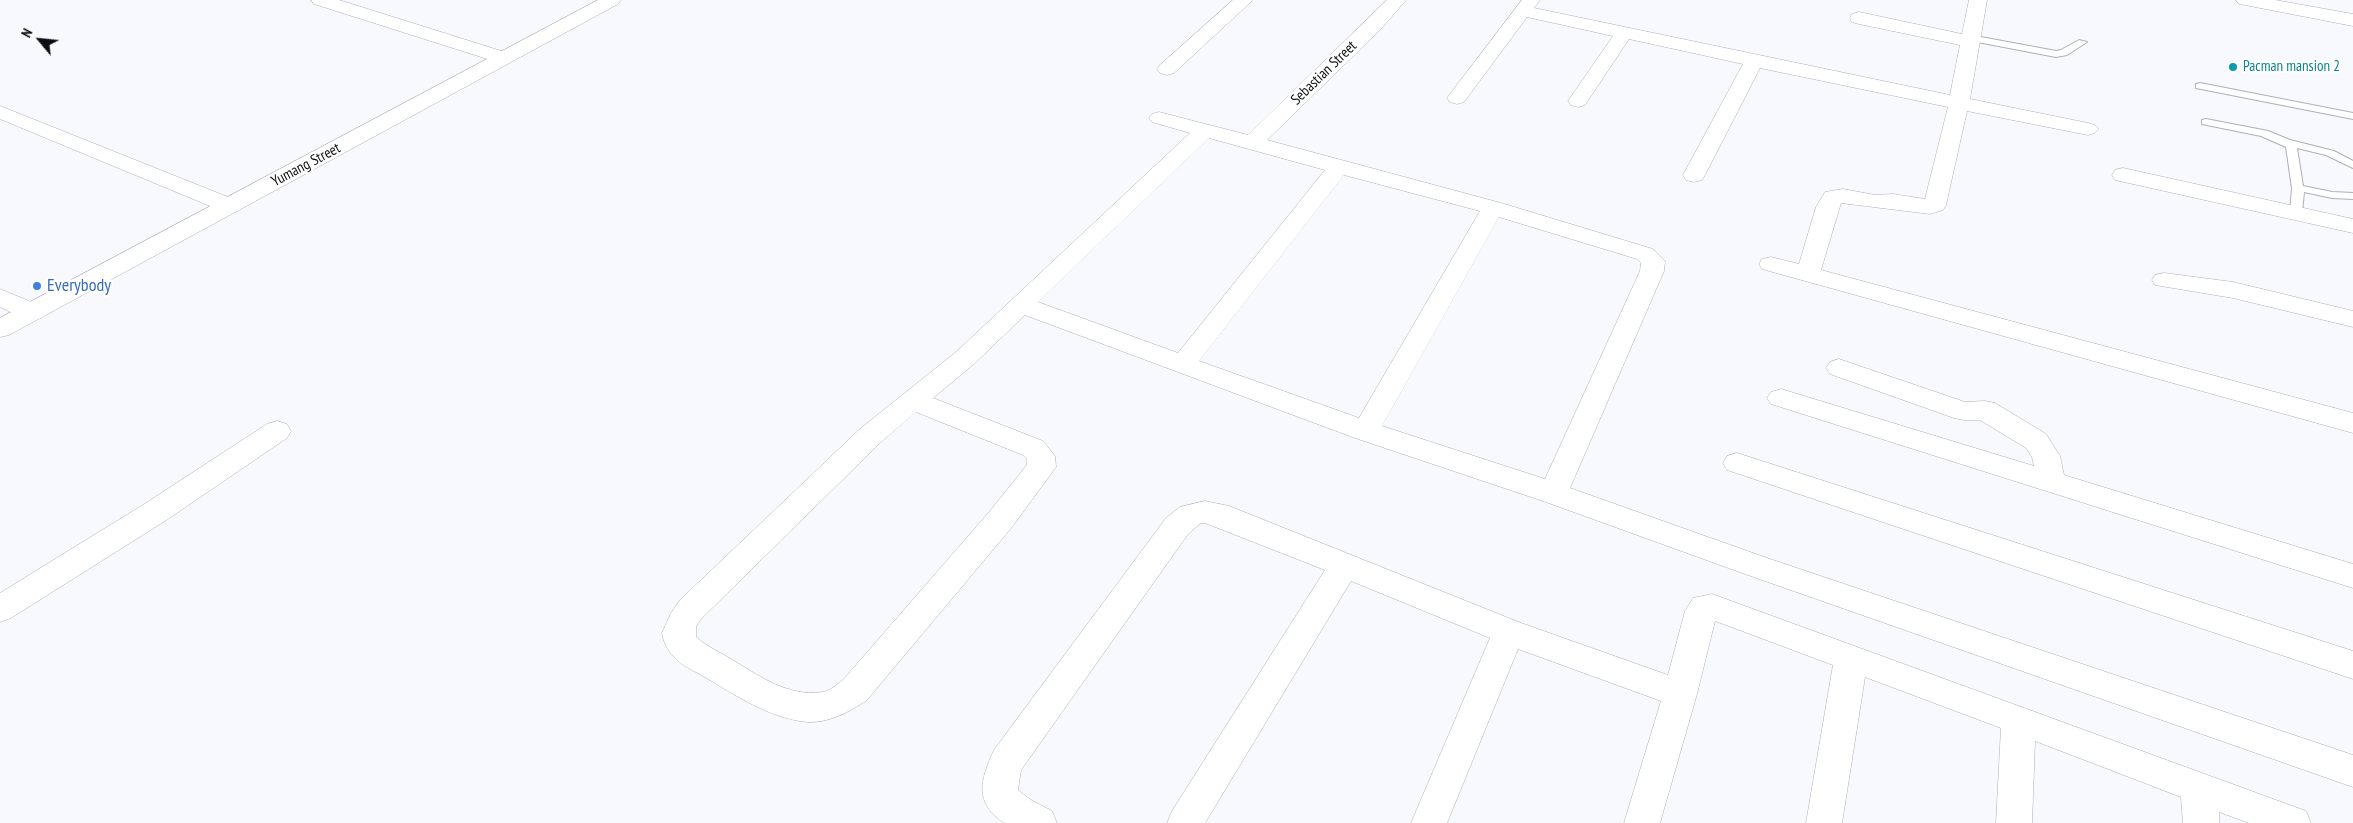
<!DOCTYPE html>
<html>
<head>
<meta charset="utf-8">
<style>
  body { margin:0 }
  #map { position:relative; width:2353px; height:823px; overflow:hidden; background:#f7f9fe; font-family:"PT Sans Narrow",sans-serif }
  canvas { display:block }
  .north { position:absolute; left:15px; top:15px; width:50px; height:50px; -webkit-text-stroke:4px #fff; paint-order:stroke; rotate:298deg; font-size:14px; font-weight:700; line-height:20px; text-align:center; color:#0e0e10 }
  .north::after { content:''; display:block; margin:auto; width:18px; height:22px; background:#0e0e10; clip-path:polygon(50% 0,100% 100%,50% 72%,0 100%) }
</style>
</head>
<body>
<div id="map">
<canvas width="2353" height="823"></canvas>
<div class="north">N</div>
</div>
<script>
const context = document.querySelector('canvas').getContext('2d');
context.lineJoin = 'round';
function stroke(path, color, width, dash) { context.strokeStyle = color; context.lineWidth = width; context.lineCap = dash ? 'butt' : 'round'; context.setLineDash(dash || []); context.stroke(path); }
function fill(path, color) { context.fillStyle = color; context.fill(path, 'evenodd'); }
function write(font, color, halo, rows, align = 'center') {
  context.font = font + ' "PT Sans Narrow",sans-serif'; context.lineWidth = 5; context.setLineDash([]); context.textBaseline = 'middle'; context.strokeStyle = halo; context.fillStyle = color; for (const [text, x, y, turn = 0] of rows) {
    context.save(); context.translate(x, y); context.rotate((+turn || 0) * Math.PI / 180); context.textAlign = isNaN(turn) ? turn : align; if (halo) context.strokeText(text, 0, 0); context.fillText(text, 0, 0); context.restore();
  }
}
const service = new Path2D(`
  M1970,35L2056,51L2061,50L2079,40L2087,42L2067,55L2056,57L1967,40V36Z
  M2200,83L2353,113V119L2196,88V84Z
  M2206,119L2268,131L2290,140L2334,151L2353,161V168L2326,155L2297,148L2303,186L2332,192L2353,193V199L2332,198L2304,192L2302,213L2296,216L2292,215L2290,213L2292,188L2286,147L2261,136L2202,124V120Z`);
const minor = new Path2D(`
  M311,0H339L511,54L514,58L511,62L504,64L497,62L314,4Z
  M1233,0H1253L1174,73L1167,75L1160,73L1157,69L1160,65Z
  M1387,0H1406L1381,29L1267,140L1501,203L1653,249L1665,261L1664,271L1570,488L1767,558L2353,755V787L1745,574L1543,501L1355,438L1025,315L974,364L933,398L1043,441L1055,456L1056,467L1012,527L867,700C849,712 829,723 807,722C769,718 735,695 703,676C693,670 682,666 674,657C668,651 663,641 662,633L671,613L680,600L861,428L956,352L1190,133L1152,122L1149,118L1152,114L1159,112L1248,135ZM1209,138L1325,170L1178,353L1038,302ZM1344,175L1480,211L1359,418L1199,361ZM1499,217L1637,259L1641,263L1640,271L1545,479L1382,426ZM916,412L1023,455L1027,459V465L990,511L843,680C837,684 831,691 823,692C787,698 755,673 726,656C715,650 705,645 696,637V626L702,618L881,442Z
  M1522,0H1540L1534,8L1950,95L1960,45L1859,24L1852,22L1850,18L1852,14L1859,12L1962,34L1969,0H1987L1970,99L2088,123L2095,125L2099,129L2095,133L2088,135L1967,111L1946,205L1943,210L1930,214L1841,203L1821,270L2353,413V433L1762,269L1759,264L1762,259L1771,257L1799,264L1816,207L1825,192L1843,189L1875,195L1893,194L1925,199L1948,107L1760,68L1705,175L1702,180L1694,182L1686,180L1683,175L1743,64L1629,39L1585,105L1578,107L1571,105L1568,101L1613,36L1527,17L1464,102L1457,104L1450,102L1447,98L1450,94Z
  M2236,0H2275L2353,14V26L2245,5L2239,4Z
  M0,106L238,201L241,206L238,211L230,213L222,211L0,119Z
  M2123,168L2353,219V233L2115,180L2112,175L2115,170Z
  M2164,273L2233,282L2353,311V327L2233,298L2155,285L2152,280L2155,275Z
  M0,289L41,306L45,312L41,318L32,320L23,318L0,307Z
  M1839,359L1965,402L1985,401L1995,403L2046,434L2060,456L2064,475L2353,564V588L1771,404L1767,398L1771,392L1781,389L2034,466L2032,457L2026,448L1980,420H1964L1954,418L1830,374L1826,368L1830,362Z
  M277,421L287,424L291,431L287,438L168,519L11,618L0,622V593L146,503L267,424Z
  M1737,453L2353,651V679L1727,470L1723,463L1727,456Z
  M1205,501L1229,506L1521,623L1668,675L1685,611L1693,598L1712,594L2306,811L2311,823H2249L2219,812V823H2183L2181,797L2035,741L2032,823H1996L2001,728L1865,677L1842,823H1806L1833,665L1715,621L1697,694L1660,823H1624L1661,701L1518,649L1447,823H1411L1490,638L1351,581L1205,823H1167L1172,811L1325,570L1205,523H1201L1188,534L1021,770L1018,790L1031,800L1052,811L1057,823H1004C973,802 981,779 994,750L1166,518L1180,507Z`);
const secondary = new Path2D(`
  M598,0H621L618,4L9,335L0,337V318Z`);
const markers = [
  [2233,67,5,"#0f9aa8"],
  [37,286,5,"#3f7fe0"]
];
const farCulturenames = [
  ["Pacman mansion 2",2243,67]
];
const farStreetnames = [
  ["Sebastian Street",1324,73,-44],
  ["Yumang Street",306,165,-28]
];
const shopNames = [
  ["Everybody",47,286]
];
stroke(service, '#aeb0b6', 2);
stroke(minor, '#aeb0b6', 1);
stroke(secondary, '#aeb0b6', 1);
fill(service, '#fff');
fill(minor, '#fff');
fill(secondary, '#fff');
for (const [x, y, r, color] of markers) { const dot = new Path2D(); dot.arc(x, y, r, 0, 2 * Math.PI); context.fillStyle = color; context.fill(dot); stroke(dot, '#fff', 2); }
write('15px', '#0d838f', '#fff', farCulturenames, 'left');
write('15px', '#0e0e10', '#fff', farStreetnames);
write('18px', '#366cbe', '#fff', shopNames, 'left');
</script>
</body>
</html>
